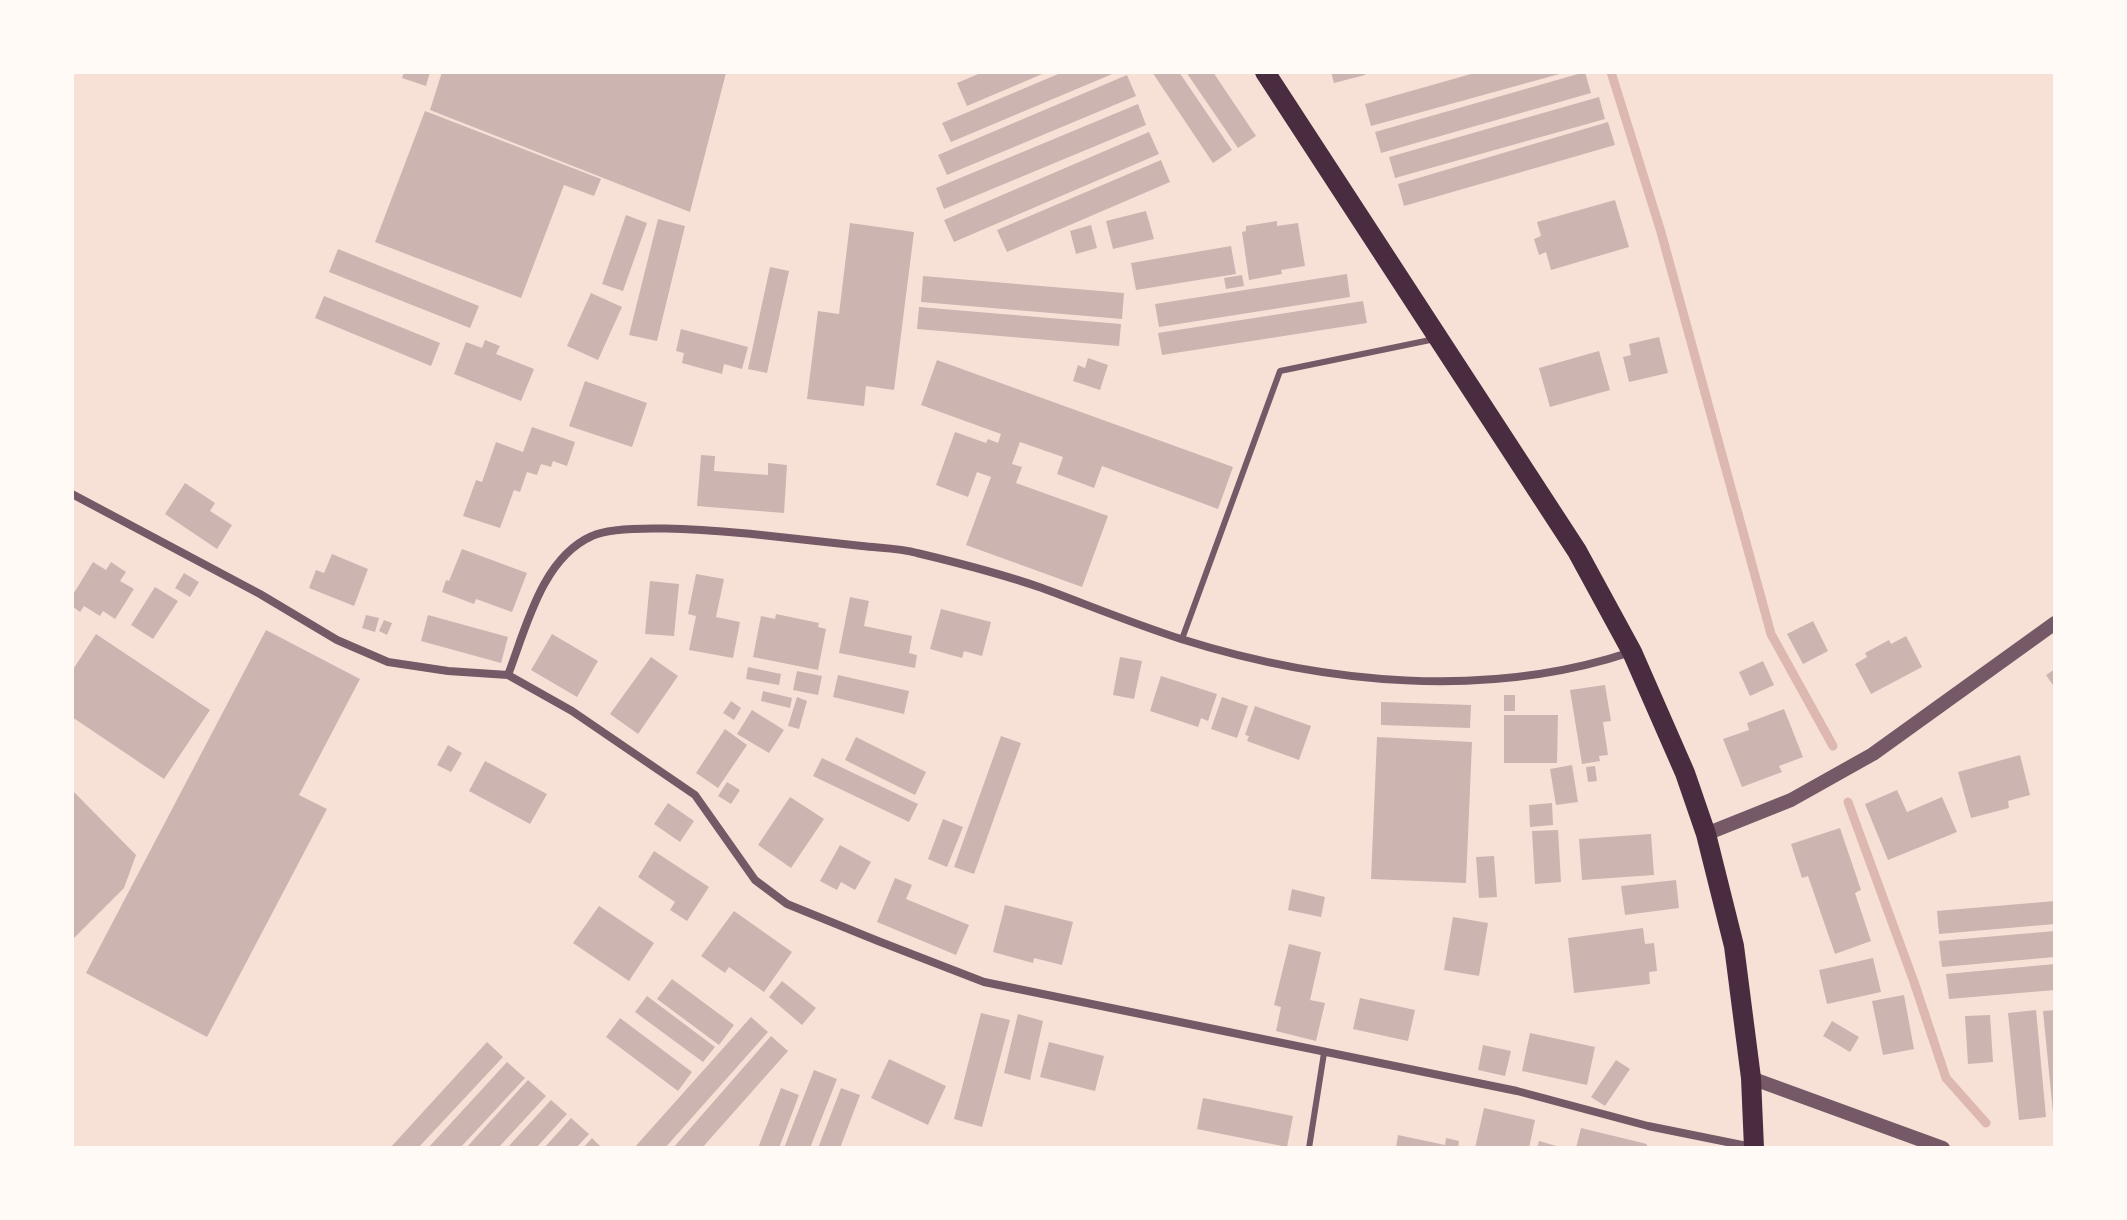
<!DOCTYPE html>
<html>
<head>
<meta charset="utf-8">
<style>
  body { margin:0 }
  #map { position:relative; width:2127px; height:1220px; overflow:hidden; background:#f7e1d7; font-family:Helvetica,sans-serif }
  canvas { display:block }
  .frame { position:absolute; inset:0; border:74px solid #fffaf5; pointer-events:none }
</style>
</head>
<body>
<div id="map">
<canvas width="2127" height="1220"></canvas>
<div class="frame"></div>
</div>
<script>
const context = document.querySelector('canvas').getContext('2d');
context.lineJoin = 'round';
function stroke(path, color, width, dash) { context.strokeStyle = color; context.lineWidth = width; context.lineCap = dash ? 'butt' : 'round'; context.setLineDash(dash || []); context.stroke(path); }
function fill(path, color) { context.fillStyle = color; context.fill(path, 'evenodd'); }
const stream = new Path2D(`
  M1611,72L1661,232L1771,634L1833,746
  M1848,802L1914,982L1946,1078L1986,1123`);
const building = new Path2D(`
  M404,72H430L426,86L402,78Z
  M442,72L726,73L690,212L430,110Z
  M983,72H1047L967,106L957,83Z
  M1063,72H1117L951,142L942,123Z
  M1152,72H1179L1232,150L1213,163Z
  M1186,72H1213L1256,136L1238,148Z
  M1331,72H1364L1365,75L1334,83Z
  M1478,72L1563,73L1371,126L1365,104Z
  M1585,72L1591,93L1381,153L1375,132Z
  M1127,75L1136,96L947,175L938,155Z
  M1599,97L1605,119L1395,178L1389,157Z
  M1138,104L1146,125L944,209L936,188Z
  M425,111L601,179L594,196L564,185L521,298L375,242Z
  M1608,122L1615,145L1404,206L1398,184Z
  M1149,132L1159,154L954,242L944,220Z
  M1161,160L1170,182L1007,252L997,230Z
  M1615,200L1629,247L1551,270L1546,252L1539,255L1534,239L1541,236L1537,222Z
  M1146,211L1154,239L1113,249L1106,221Z
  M626,215L647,223L623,291L602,284Z
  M658,219L685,226L657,341L629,335Z
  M1277,221V226L1298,223L1305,266L1281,270L1282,274L1249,280L1242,232L1246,231V226Z
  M850,223L914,232L894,390L866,386L864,406L807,399L818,311L839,314Z
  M1091,225L1097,248L1076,254L1070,231Z
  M1231,246L1236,274L1136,290L1131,263Z
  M338,249L479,306L470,328L329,272Z
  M770,267L789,271L767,373L748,369Z
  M1347,274L1350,297L1159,327L1155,304Z
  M1242,275L1244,286L1226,289L1224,278Z
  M923,276L1124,293L1122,319L921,302Z
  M591,293L622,307L598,360L567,346Z
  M324,296L440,343L431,366L315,318Z
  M1363,301L1367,323L1162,355L1158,333Z
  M919,307L1121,324L1119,346L917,329Z
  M681,329L748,347L742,369L724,364L722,374L682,363L684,353L676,351Z
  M1659,337L1668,373L1629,382L1623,357L1631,355L1629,344Z
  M485,340L500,346L496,354L534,369L521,401L454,374L466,342L482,348Z
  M1599,351L1610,390L1550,407L1539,368Z
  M1088,358L1108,365L1100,390L1073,381L1078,365L1085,368Z
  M937,360L1233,467L1218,509L1102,466L1094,488L1057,474L1063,457L1020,442L1012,464L1022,467L1016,483L1108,516L1082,587L966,545L991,477L977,472L968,497L936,485L955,432L986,443L988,439L998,443L1001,434L921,405Z
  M585,381L647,403L632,447L569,426Z
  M532,427L575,442L567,466L553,461L551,467L541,464L537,475L527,472L520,492L514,490L500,528L463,516L476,480L482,482L496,442L523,452Z
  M701,455L715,456L714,471L768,475V463L787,465L784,513L697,506Z
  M185,483L215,503L210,511L232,525L217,549L165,514Z
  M462,549L527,573L512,612L476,599L474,604L442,592L446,580L449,581Z
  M332,554L368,569L354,606L309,588L316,570L324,573Z
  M93,562L106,570L111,562L126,572L120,581L134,589L115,619L103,611L100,616L84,606L80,612L72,606V596Z
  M184,573L199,582L190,597L175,588Z
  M696,574L724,579L716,617L740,622L733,658L689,650L696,616L688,614Z
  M650,581L679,584L674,636L645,634Z
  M155,587L178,601L153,639L131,625Z
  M850,597L869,601L864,626L912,636L909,653L917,655L915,668L839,653Z
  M941,609L991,622L982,656L964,651L962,658L930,649Z
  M776,614L819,623L818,627L826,629L818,670L753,657L761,616L775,619Z
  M366,615L379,618L375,632L362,628Z
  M428,615L508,637L501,663L421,641Z
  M384,620L392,623L387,635L379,631Z
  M1813,621L1828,651L1803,664L1787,634Z
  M266,630L360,679L299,795L327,809L207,1037L86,973Z
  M96,634L210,710L164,779L72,717V671Z
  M552,634L598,661L577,697L531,670Z
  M1906,636L1922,667L1871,694L1855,664L1867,657L1865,653L1889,640L1891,644Z
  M651,657L678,676L638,734L610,714Z
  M1120,657L1142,661L1134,699L1113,695Z
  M1763,661L1774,685L1750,696L1739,672Z
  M748,667L781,674L779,685L746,679Z
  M2055,669V688L2046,675Z
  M797,671L822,676L818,695L793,690Z
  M838,675L909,691L904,714L833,697Z
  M1161,676L1217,694L1208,721L1201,718L1198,727L1150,711Z
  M1605,685L1611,721L1603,722L1608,755L1599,756L1600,761L1582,764L1570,690Z
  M763,691L792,698L790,708L761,701Z
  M1504,695H1515V711H1504Z
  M797,697L807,701L799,729L788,726Z
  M1222,697L1248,706L1237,738L1211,729Z
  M731,701L741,708L734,720L723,713Z
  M1381,702L1471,705L1470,728L1381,725Z
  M1255,706L1311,726L1299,760L1247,741L1249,736L1245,735Z
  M1784,709L1803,757L1779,766L1782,772L1742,787L1723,739L1749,730L1747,723Z
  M752,710L784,730L769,753L737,734Z
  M1504,715H1558L1557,763H1504Z
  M725,729L747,745L718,788L696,773Z
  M1001,736L1021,743L974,874L954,867Z
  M856,737L926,772L915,795L845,760Z
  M1377,737L1472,742L1466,883L1371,879Z
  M448,745L462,753L451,772L437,765Z
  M2020,755L2030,795L2008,801L2009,808L1971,818L1958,772Z
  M822,758L918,804L909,822L813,776Z
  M485,761L547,794L530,824L469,791Z
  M1572,765L1578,802L1556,805L1550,769Z
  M1595,766L1597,781L1588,782L1586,767Z
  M727,782L740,790L731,804L718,796Z
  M72,790L136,855L124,888L72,940Z
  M1897,790L1907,812L1942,797L1957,832L1888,860L1865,804Z
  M790,797L824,819L791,868L758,845Z
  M668,803L694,821L680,842L654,824Z
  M1552,803L1553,825L1530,827L1529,805Z
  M943,819L963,827L947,867L928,859Z
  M1840,828L1861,890L1855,893L1871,941L1835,954L1808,876L1802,878L1791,844Z
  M1558,830L1561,882L1535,884L1532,831Z
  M1651,834L1654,875L1582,880L1579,839Z
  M840,845L871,862L855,890L841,882L837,890L820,881Z
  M654,851L709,887L687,921L670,910L675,902L638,877Z
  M1494,856L1497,897L1479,898L1476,857Z
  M895,878L912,885L906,899L969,925L956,955L877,922Z
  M1676,880L1679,908L1625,915L1621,886Z
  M1292,889L1325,897L1321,917L1288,910Z
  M2055,901V924L1939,934L1937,911Z
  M1005,905L1073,922L1062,965L1034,958L1033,963L993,952Z
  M599,906L654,943L629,981L573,943Z
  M734,911L792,952L764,992L729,967L725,973L701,956Z
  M1453,917L1488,923L1479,976L1444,970Z
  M1643,928L1645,944L1654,943L1657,971L1649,972L1650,984L1574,993L1568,938Z
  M2055,931V957L1942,967L1939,941Z
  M1289,944L1321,952L1310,1000L1325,1003L1316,1041L1276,1031L1281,1007L1274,1005Z
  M1873,958L1881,992L1827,1004L1819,970Z
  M2055,964V990L1949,999L1946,974Z
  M672,979L734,1025L719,1045L657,999Z
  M782,981L816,1008L802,1025L769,997Z
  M1904,995L1914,1049L1883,1055L1872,1001Z
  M647,996L715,1047L703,1062L635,1012Z
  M1360,998L1415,1010L1408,1041L1353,1029Z
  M2036,1010L2046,1117L2019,1120L2008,1013Z
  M2055,1010V1113H2053L2043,1011Z
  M981,1013L1010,1020L982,1127L954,1119Z
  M1018,1014L1043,1021L1030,1080L1004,1073Z
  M1990,1015L1993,1062L1968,1064L1965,1016Z
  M751,1017L768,1032L665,1148H634Z
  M620,1018L692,1072L678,1091L606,1037Z
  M1832,1021L1859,1037L1850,1052L1823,1036Z
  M1530,1033L1595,1047L1587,1085L1522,1071Z
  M771,1036L788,1051L702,1148H673Z
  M487,1042L503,1057L418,1148H390Z
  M1049,1042L1104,1056L1095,1091L1040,1077Z
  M1483,1045L1511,1051L1505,1076L1478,1070Z
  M889,1059L946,1086L928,1125L871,1098Z
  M1616,1060L1630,1069L1605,1106L1591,1097Z
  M507,1062L525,1078L460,1148H428Z
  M814,1070L837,1079L810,1148H784Z
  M528,1080L546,1096L498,1148H466Z
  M781,1088L799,1095L779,1148H758Z
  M841,1088L860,1095L840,1148H818Z
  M1203,1098L1293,1116L1287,1147L1197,1129Z
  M551,1100L567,1114L536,1148H507Z
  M1484,1108L1535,1120L1529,1148H1475Z
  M571,1118L589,1134L576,1148H544Z
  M1581,1128L1647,1144L1646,1148H1576Z
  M1398,1135L1445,1145L1446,1138L1459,1141L1458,1148H1396Z
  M592,1138L602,1148H583Z
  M1539,1141L1560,1147V1148H1537Z`);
const service = new Path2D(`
  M1182,639L1280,371L1435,339
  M1309,1148L1324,1053`);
const minor = new Path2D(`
  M72,494L260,594L337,640L388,662L448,671L508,675L572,711L695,795L755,880L787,904L878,941L984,982L1517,1091L1648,1126L1752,1147
  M508,675C526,628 542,558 592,536C622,522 717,531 752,534C788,538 825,542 862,546C880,548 900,548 917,553C959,563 1002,574 1042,588C1088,605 1134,624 1181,639C1324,684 1487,700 1631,652`);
const tertiary = new Path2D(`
  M1706,834L1791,800L1873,754L2055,623
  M1751,1078L1943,1148`);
const primary = new Path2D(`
  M1265,72L1577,551L1632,652L1685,773L1706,834L1734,946L1751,1078L1754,1148`);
stroke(stream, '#dcb8b0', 9);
fill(building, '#ccb4b1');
stroke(service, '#755966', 6);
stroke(minor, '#755966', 8);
stroke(tertiary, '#755966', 14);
stroke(primary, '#4a2c40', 20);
</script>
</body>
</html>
